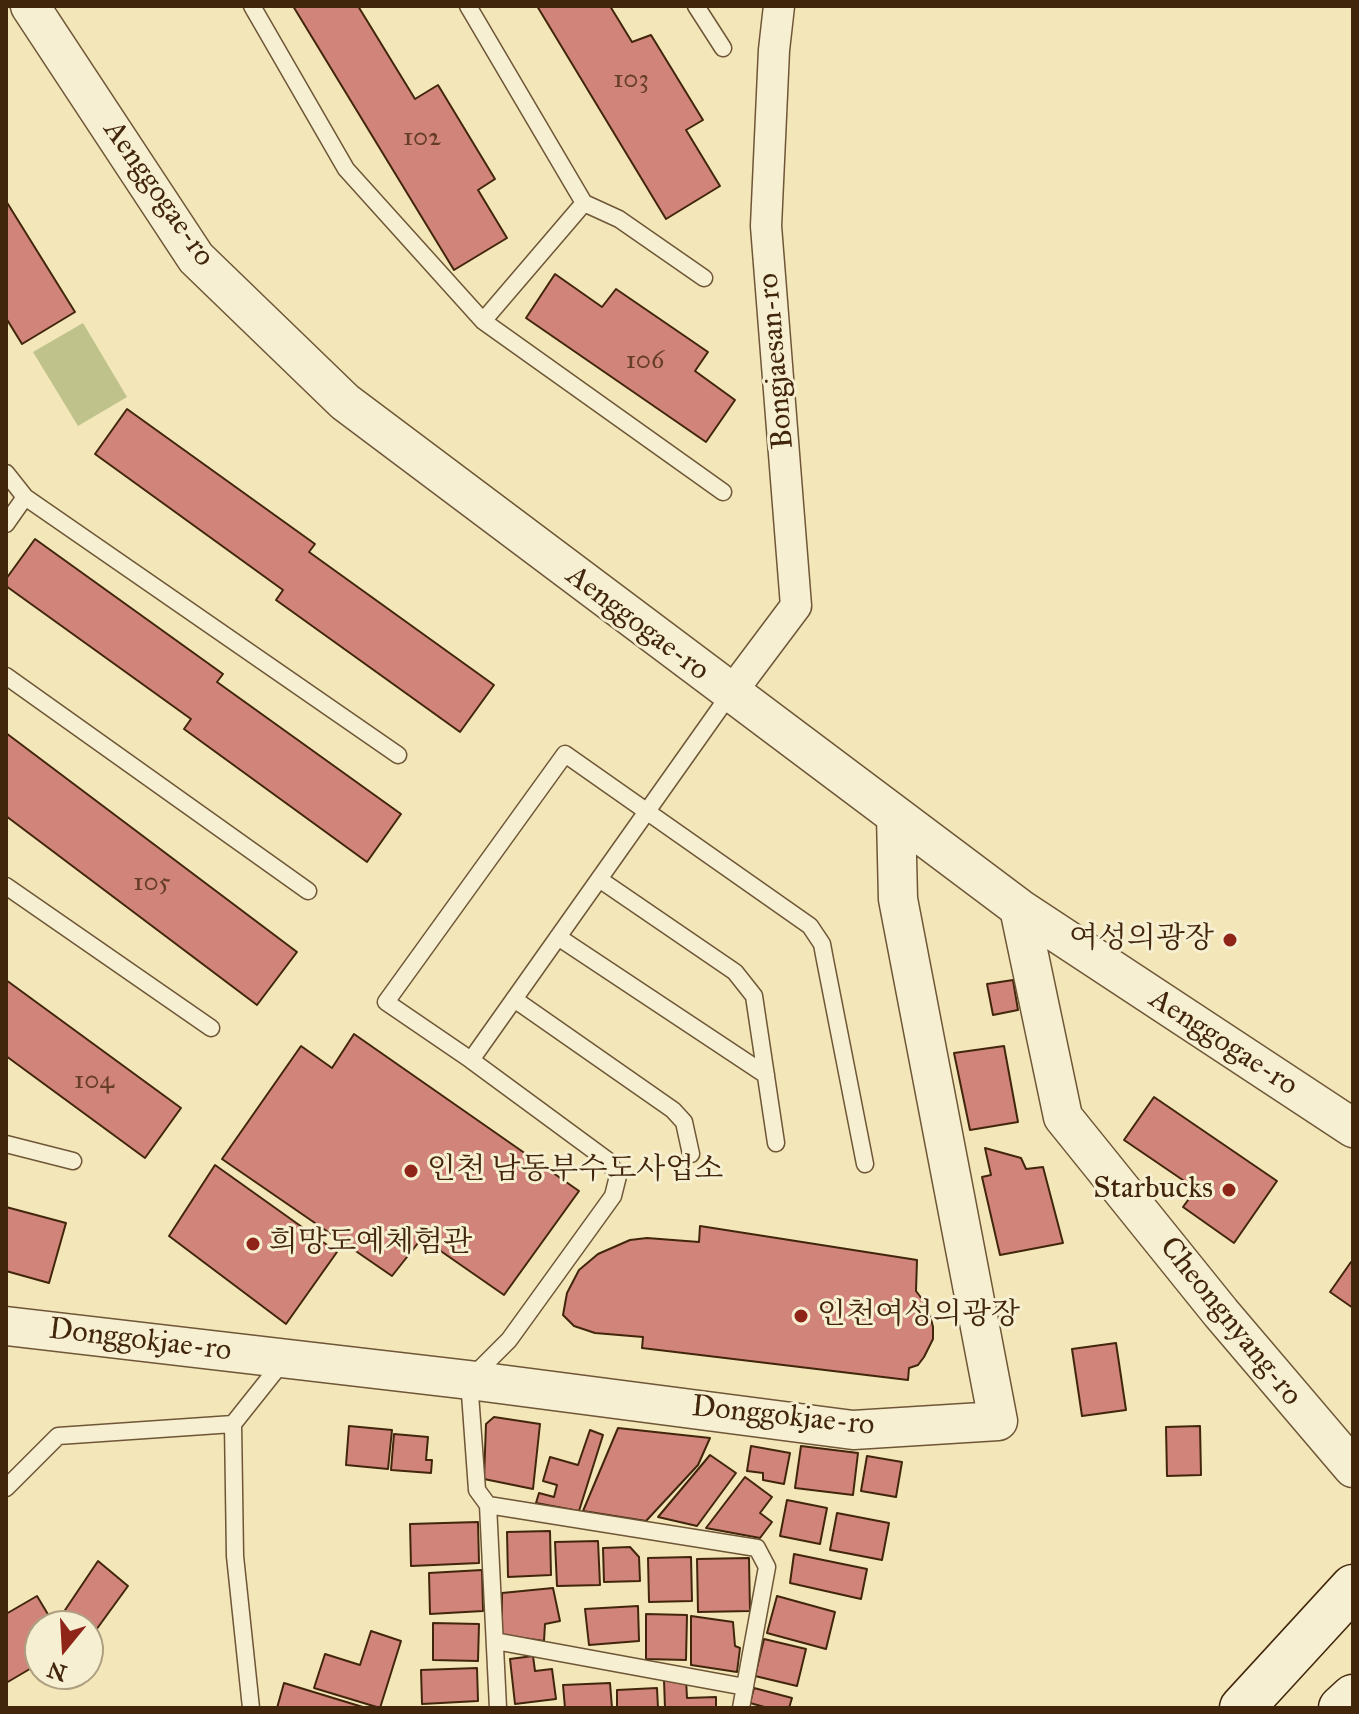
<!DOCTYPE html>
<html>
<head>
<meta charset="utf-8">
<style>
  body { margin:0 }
  #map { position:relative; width:1359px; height:1714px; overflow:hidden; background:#f3e6b8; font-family:"IM FELL Great Primer",serif }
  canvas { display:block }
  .frame { position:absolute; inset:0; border:8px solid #42260c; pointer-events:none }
  .north { position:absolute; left:24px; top:1610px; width:80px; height:80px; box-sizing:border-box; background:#f7efd1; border:2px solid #af9f82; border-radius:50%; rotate:198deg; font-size:22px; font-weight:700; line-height:32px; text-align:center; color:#42260c }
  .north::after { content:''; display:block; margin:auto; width:28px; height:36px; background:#8f2418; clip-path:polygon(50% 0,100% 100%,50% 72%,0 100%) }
</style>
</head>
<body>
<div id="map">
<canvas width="1359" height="1714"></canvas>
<div class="frame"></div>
<div class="north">N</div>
</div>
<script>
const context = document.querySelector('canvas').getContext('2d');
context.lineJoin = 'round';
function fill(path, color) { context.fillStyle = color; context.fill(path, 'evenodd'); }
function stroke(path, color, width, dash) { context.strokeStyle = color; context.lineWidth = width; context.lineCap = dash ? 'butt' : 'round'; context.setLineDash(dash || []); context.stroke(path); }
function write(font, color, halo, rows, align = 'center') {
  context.font = font + ' "IM FELL Great Primer","Noto Serif KR",serif'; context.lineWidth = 6; context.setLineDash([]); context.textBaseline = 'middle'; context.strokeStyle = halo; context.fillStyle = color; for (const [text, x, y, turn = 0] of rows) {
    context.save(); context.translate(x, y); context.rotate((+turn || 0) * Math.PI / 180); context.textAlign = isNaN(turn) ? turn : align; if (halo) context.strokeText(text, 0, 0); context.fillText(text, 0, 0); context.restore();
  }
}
const green = new Path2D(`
  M83,323L127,397L78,426L33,352Z`);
const building = new Path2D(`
  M293,6H358L415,99L438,85L495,179L478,190L507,238L454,270Z
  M537,6H610L632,42L651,35L703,120L686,130L720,186L666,219Z
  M6,201L75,312L22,344L6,318Z
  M555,274L602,307L616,289L708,352L695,371L735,400L706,442L526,318Z
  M127,409L315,544L309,552L494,685L460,732L276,600L283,590L95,454Z
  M35,539L223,674L217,682L401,814L367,862L184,729L191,719L6,586V579Z
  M6,733L297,952L257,1005L6,816Z
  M6,980L181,1108L145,1158L6,1056Z
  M1013,980L1018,1010L993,1015L987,984Z
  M354,1034L579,1191L504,1295L422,1238L392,1276L222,1159L301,1046L332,1068Z
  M1004,1046L1018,1122L970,1130L954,1053Z
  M1154,1097L1277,1181L1234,1243L1183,1207L1196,1189L1124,1140Z
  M985,1148L1021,1158L1026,1169L1043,1167L1063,1243L1000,1255L982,1177L991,1175Z
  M215,1165L337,1252L286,1324L169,1236Z
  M6,1207L66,1223L49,1283L6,1271Z
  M700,1226L917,1260L916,1291L928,1307L933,1327V1339L924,1357L918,1365L909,1368L908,1380L642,1348L643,1337L595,1333L574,1326L563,1315L567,1293L579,1270L598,1254L630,1240L647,1238L699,1242Z
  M1351,1262L1353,1264V1308L1330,1292Z
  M1116,1343L1126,1410L1082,1416L1072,1349Z
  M494,1417L540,1424L533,1489L484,1479L486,1424Z
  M349,1426L392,1430L388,1469L346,1465Z
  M1200,1426L1201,1475L1167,1476L1166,1427Z
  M618,1428L710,1438L698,1465L646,1521L583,1511Z
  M590,1430L603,1435L579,1511L536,1503L539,1493L554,1497L557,1485L543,1481L550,1457L578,1465Z
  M394,1434L428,1437L426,1460H432L431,1473L391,1470Z
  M751,1446L790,1453L784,1484L763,1480V1473L747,1471Z
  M801,1446L858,1453L853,1495L795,1488Z
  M710,1455L736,1473L697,1526L658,1517Z
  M867,1456L902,1462L896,1497L861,1491Z
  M745,1477L772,1497L760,1513L772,1522L760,1538L706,1528Z
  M787,1500L827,1508L820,1544L780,1536Z
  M837,1513L889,1523L882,1560L830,1550Z
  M478,1522L479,1563L411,1566L410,1524Z
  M550,1531L551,1575L508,1577L507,1532Z
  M598,1541L600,1585L557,1586L555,1542Z
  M630,1547L639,1557L640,1581L604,1582L603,1548Z
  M794,1554L867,1569L861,1599L790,1583Z
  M691,1557L692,1601L649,1602L648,1558Z
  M749,1558L750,1611L698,1612L697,1559Z
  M98,1561L128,1586L88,1641V1626H62L57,1622Z
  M482,1570L483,1611L430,1614L429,1573Z
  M553,1588L560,1621L545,1624L544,1641L502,1635V1593Z
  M37,1596L55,1626H40V1663L6,1683V1614Z
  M777,1596L835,1612L826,1649L767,1633Z
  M638,1606L639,1641L589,1645L585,1609Z
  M646,1614L687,1615L686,1660L646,1659Z
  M691,1616L733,1622L735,1646L740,1648L737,1672L691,1665Z
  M433,1623L479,1624L478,1661L433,1660Z
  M371,1631L401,1641L380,1708L314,1688L325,1654L360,1665Z
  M764,1639L806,1649L797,1686L755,1676Z
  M533,1656L535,1671L552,1669L556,1699L515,1704L510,1659Z
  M477,1668L478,1701L422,1704L421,1670Z
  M686,1679L687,1698L716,1697V1708H665L664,1680Z
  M284,1683L366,1708H277Z
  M610,1683L612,1708H565L563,1685Z
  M657,1688L658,1708H617V1690Z
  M754,1688L792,1698L789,1708H768L750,1703Z`);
const service = new Path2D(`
  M252,6L346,169L483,321L723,492
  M468,6L584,203L619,219L704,278
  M696,6L723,48
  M483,321L584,203
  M6,473L25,497L398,755
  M6,524L25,497
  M6,676L308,891
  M599,879L735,972L754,996L776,1143
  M6,886L211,1028
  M558,937L766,1075
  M514,999L673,1110L684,1122L691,1154
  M471,1060L386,1002L565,754L810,926L822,944L825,960L865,1164
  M6,1144L73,1161
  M233,1424L235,1556L251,1708
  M6,1488L58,1436L233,1424L284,1360
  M488,1505L757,1548L767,1567L741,1708
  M495,1641L745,1687
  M498,1708L488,1505L477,1490L469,1380L509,1340L613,1196L618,1176L607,1160L471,1060L730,694`);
const minor = new Path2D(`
  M730,694L796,606L766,226L774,50L779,6`);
const tertiary = new Path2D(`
  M30,6L196,258L345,402L1019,908L1353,1128
  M1019,908L1063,1117L1221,1313L1353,1468
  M6,1326L469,1380L853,1430L998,1421L898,899L896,816`);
const secondary = new Path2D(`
  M1242,1708L1353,1587
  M1341,1708L1353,1697`);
const markers = [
  [1230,940,8,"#8f2418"],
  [411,1171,8,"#8f2418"],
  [1229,1190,8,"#8f2418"],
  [253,1244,8,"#8f2418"],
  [801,1316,8,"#8f2418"]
];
const numberNames = [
  ["103",631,81],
  ["102",422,139],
  ["106",645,362],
  ["105",152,884],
  ["104",94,1082]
];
const streetNames = [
  ["Aenggogae-ro",158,194,55],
  ["Bongjaesan-ro",777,361,-95],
  ["Aenggogae-ro",637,624,37],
  ["Aenggogae-ro",1223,1043,33],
  ["Cheongnyang-ro",1230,1322,51],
  ["Donggokjae-ro",140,1341,7],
  ["Donggokjae-ro",783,1417,6]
];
const poiNames = [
  ["여성의광장",1214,940,"right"],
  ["인천 남동부수도사업소",427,1171],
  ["Starbucks",1213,1190,"right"],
  ["희망도예체험관",269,1244],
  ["인천여성의광장",817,1316]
];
fill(green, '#bfc38b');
fill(building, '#d1857a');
stroke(building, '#42260c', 2);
stroke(service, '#6e5637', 19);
stroke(minor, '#6e5637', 33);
stroke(tertiary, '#6e5637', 41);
stroke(secondary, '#42260c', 47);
stroke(service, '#f7efd1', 16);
stroke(minor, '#f7efd1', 30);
stroke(tertiary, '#f7efd1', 38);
stroke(secondary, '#f7efd1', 44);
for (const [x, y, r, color] of markers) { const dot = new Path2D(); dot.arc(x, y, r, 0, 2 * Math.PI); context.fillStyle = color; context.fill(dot); stroke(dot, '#f7efd1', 3); }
write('26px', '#663e28', null, numberNames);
write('30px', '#42260c', '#f7efd1', streetNames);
write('30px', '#42260c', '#f7efd1', poiNames, 'left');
</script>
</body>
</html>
